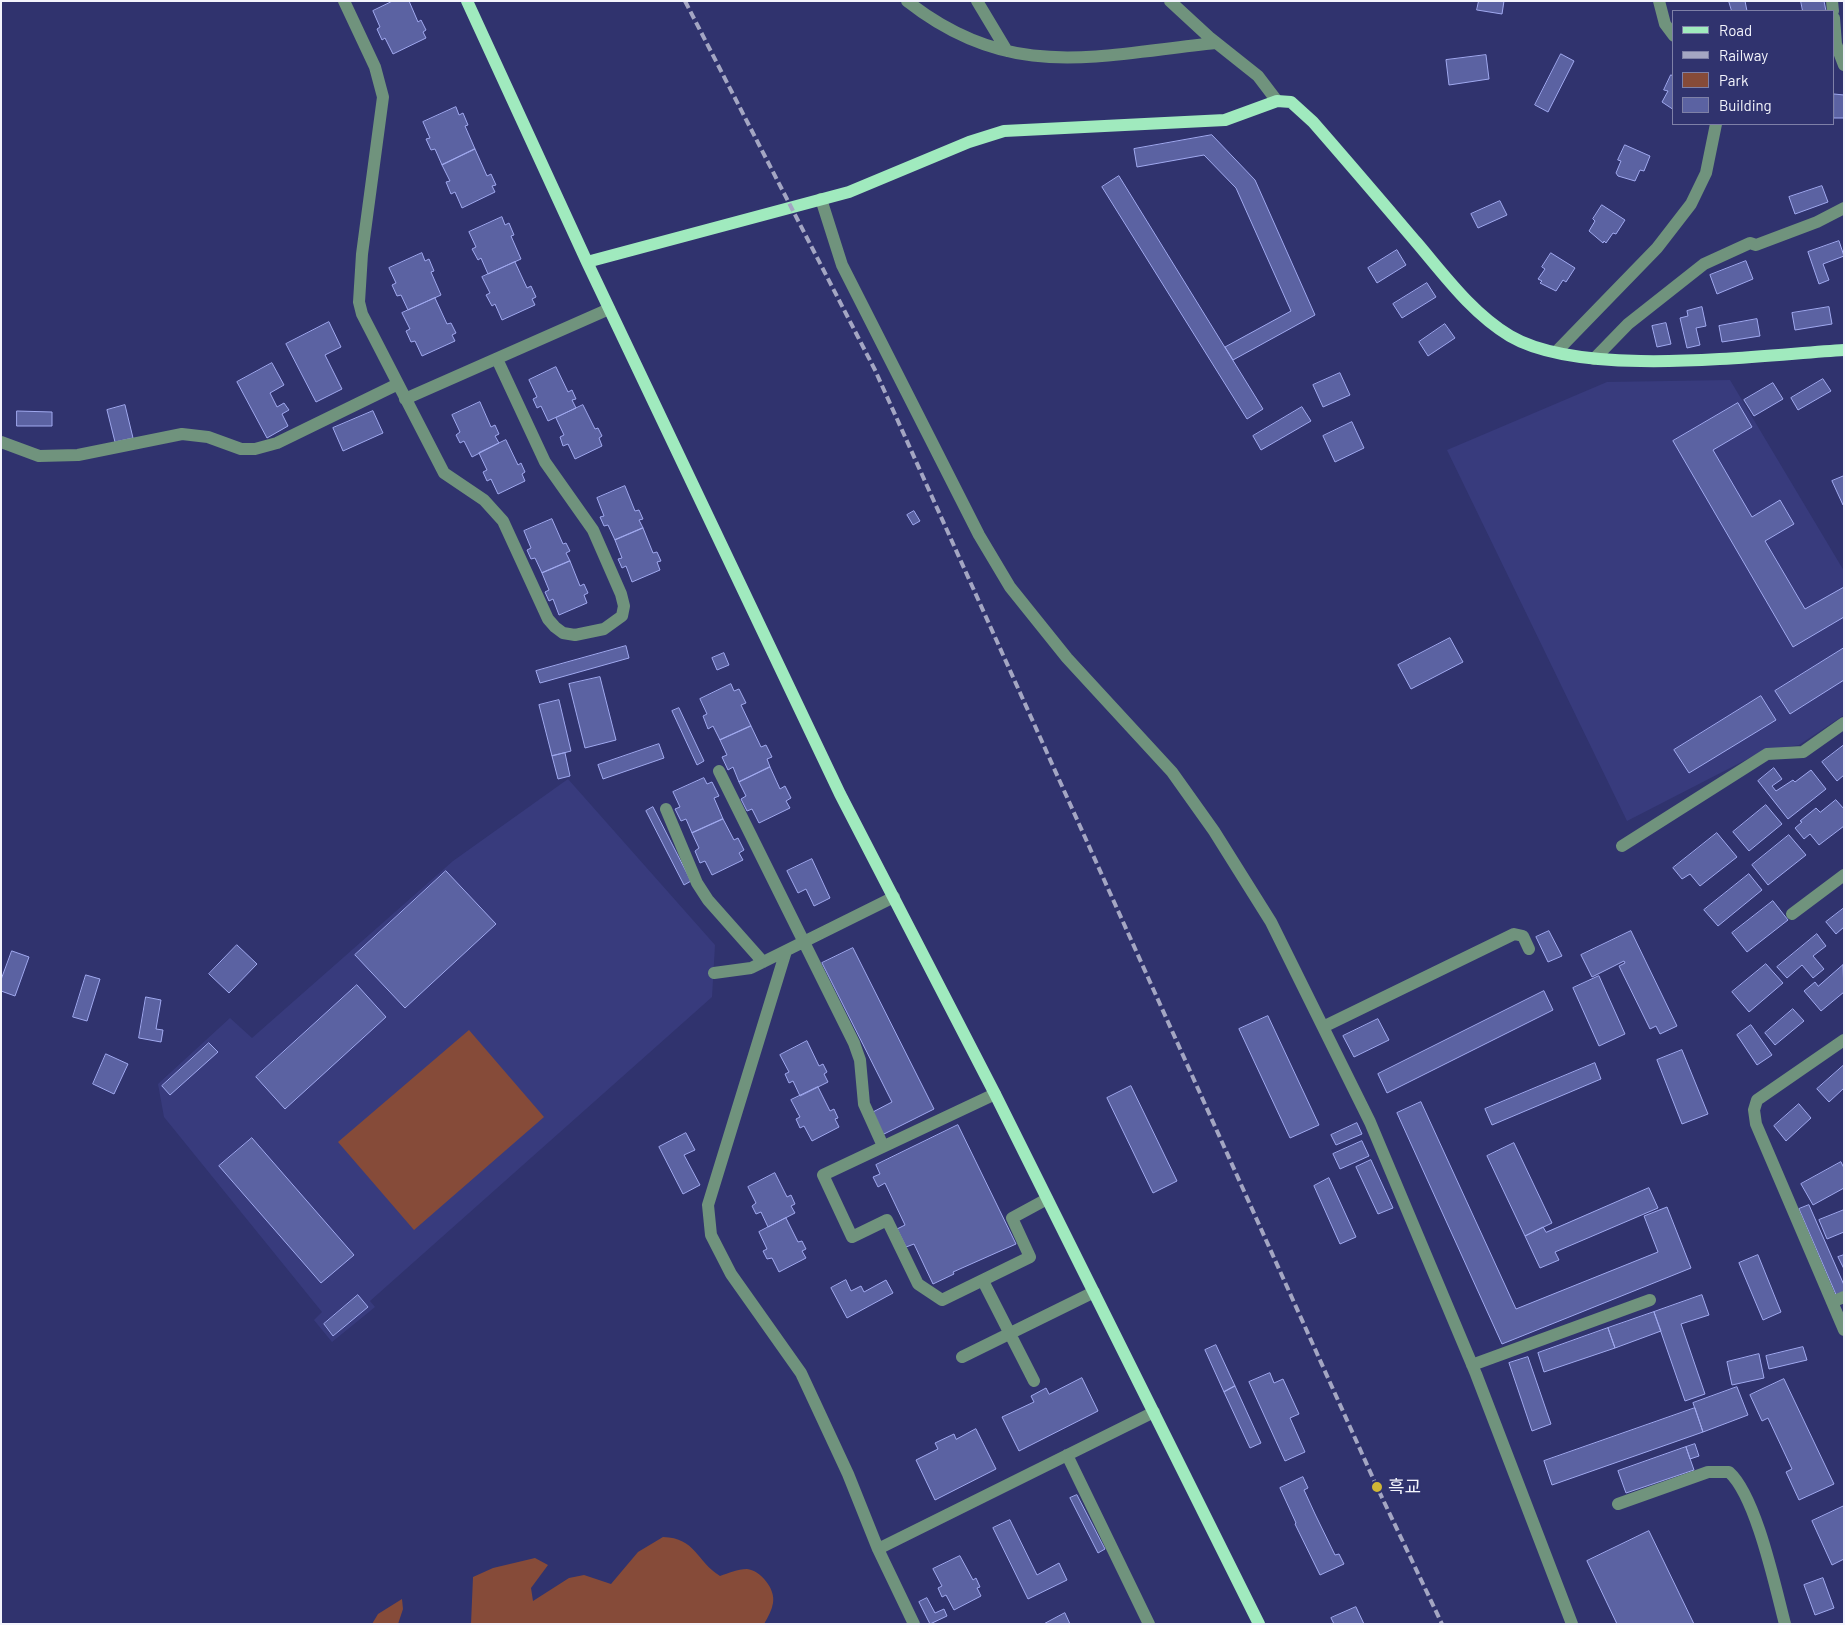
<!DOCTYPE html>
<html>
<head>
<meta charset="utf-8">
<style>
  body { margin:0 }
  #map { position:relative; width:1845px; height:1625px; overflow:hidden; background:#30336e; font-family:Barlow,sans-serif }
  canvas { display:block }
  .frame { position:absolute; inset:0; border:2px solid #f3f4fc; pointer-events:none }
  .legend { position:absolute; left:1672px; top:10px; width:162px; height:115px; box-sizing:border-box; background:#30336e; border:1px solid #7e80a7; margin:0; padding:6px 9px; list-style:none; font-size:15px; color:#f3f4fc }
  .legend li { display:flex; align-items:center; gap:10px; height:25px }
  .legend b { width:25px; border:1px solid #7e80a7 }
</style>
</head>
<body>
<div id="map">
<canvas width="1845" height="1625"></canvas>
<div class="frame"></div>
<ul class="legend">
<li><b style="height:6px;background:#a0eabe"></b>Road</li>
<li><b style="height:6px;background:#a4a6c3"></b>Railway</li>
<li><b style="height:14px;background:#864b39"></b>Park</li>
<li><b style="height:14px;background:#5b62a2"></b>Building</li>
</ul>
</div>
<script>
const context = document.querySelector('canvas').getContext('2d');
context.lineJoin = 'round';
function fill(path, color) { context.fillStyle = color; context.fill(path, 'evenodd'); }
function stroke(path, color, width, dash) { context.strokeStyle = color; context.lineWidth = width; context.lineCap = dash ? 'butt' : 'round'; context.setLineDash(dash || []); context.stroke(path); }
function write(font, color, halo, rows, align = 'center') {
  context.font = font + ' Barlow,"Noto Sans KR",sans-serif'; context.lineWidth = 4.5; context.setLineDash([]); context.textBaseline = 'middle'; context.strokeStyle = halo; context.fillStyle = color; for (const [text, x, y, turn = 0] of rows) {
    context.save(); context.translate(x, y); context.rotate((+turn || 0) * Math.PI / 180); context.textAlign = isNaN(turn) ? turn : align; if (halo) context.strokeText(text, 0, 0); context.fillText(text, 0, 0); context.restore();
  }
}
const built = new Path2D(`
  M1730,380L1844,571V715L1799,745L1765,750L1627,821L1447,450L1607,382Z
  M568,779L715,945L712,997L370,1301L375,1307L332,1342L314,1320L322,1312L164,1117L158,1084L230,1018L252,1038L453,861Z`);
const green = new Path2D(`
  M469,1030L544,1117L414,1230L338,1142Z
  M663,1537C696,1538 696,1561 720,1576C729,1573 737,1569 747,1569C760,1570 776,1589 773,1603C772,1610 768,1617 764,1624H471L473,1577L493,1568L535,1558L548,1565L531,1588L533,1601L569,1578L584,1575L611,1584L638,1552Z
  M402,1599L403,1609L398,1624H372L378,1614Z`);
const building = new Path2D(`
  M393,1H409L418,22L421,20L426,30L423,32L426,38L393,54L385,38L382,40L377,29L380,27L373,11Z
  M1479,1H1504L1502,14L1477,10Z
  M1729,1H1745L1747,11H1732Z
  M1801,1H1824L1826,11H1803Z
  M1561,54L1574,61L1548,112L1535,105Z
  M1486,55L1489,79L1449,85L1446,60Z
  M1671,75L1674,76V110L1662,102L1668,91L1664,90Z
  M1834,94L1844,95V118H1834Z
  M456,107L459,115L463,113L468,125L465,126L475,149L442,165L435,149L431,150L426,139L430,138L423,122Z
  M1212,135L1255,180L1315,315L1233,360L1225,347L1291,311L1236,188L1204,155L1137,167L1134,149Z
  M1625,145L1650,156L1644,171L1640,170L1635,181L1618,176L1616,173L1621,161L1618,160Z
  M475,149L487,176L491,174L496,185L492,186L495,192L462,208L455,192L451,194L446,182L450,181L442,165Z
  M1119,176L1263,409L1247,419L1102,187Z
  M1822,186L1828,202L1795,214L1789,197Z
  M1500,201L1507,215L1478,228L1471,214Z
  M1602,205L1625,220L1616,234L1613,233L1606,243L1604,241L1603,243L1589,231L1595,221L1593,219Z
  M502,217L505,225L509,223L514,235L511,236L521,259L488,274L481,258L478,260L472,249L476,247L469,232Z
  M1839,241L1844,256L1823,264L1829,280L1819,284L1808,252Z
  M1397,250L1406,265L1377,283L1368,268Z
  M422,253L425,261L429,259L434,271L431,272L441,295L408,310L401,295L397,296L392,285L396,283L389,268Z
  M1551,253L1575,268L1566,282L1563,280L1556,291L1540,283L1542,281L1538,279L1545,269L1542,267Z
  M1746,261L1753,279L1717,294L1710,275Z
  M515,262L527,288L531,286L536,297L532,299L535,305L502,320L495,304L492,306L486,295L490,293L482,277Z
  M1427,283L1436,297L1402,318L1393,304Z
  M435,298L447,324L451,323L456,333L452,335L455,341L422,356L415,341L411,342L406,331L410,329L402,313Z
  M1702,307L1706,326L1696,328L1700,345L1687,348L1680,318L1688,316L1687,311Z
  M1829,307L1832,324L1795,330L1792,313Z
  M1757,319L1760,336L1722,342L1719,326Z
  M329,322L341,347L325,355L342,389L316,402L286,344Z
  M1666,323L1671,344L1657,347L1652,326Z
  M1445,324L1455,338L1428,356L1419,342Z
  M272,363L284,385L270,393L277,407L284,403L289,410L282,414L288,426L267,438L237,382Z
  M556,367L568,392L572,390L576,399L572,400L576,408L548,421L541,406L537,408L533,399L537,397L529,380Z
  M1340,373L1350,395L1323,407L1313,385Z
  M1823,379L1831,391L1798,410L1791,398Z
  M1773,383L1783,399L1754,416L1744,400Z
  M480,402L491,427L495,425L499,434L495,436L499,443L472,457L464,441L460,443L456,435L460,432L452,415Z
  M1738,403L1752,427L1713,450L1752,517L1780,500L1794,524L1765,541L1805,609L1844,587V617L1793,647L1673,441Z
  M125,405L133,438L115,442L107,410Z
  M583,405L595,429L598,428L602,436L599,438L602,446L575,459L568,444L563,446L560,437L564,435L556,418Z
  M1302,407L1311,421L1261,450L1253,436Z
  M17,411L52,412V426H17Z
  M373,411L383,433L343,451L333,428Z
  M1352,422L1364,448L1335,462L1323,436Z
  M506,440L518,465L521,463L525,472L522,474L525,481L498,494L491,479L487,481L483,472L487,470L479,453Z
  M1844,476V505H1843L1832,481Z
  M625,486L635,511L639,510L643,519L639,520L643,528L615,540L608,525L604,526L600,517L604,516L597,498Z
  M914,511L920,521L913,525L907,515Z
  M552,519L563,544L566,543L570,551L566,553L570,561L542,573L535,558L531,559L527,550L531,548L524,531Z
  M643,528L653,553L657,552L661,561L657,562L660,570L632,582L626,566L622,568L618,559L622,558L615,540Z
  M570,561L580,586L584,584L588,593L584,595L587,603L559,615L553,599L549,601L545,592L549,590L542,573Z
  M1450,638L1463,662L1411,689L1398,665Z
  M626,646L629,658L540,683L536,671Z
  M1844,648V680L1790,714L1775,691Z
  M724,653L729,665L717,670L712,658Z
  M600,677L616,740L585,748L569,684Z
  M731,684L734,691L739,689L746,703L741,705L751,726L720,740L713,726L708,729L703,716L707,714L700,699Z
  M1761,696L1776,720L1689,773L1674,750Z
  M559,700L571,751L552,756L539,705Z
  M679,708L704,761L697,765L672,711Z
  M751,726L761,747L766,745L772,757L767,759L770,767L739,782L733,767L728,770L722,757L727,755L720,740Z
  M659,744L664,758L603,779L598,765Z
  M1844,745V775L1837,781L1822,762Z
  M565,753L570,776L558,779L552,756Z
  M770,767L780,789L785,786L791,798L786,801L790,808L759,823L752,809L747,811L741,799L746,796L739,782Z
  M1774,768L1782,779L1772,786L1776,791L1793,780L1795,782L1811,770L1826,789L1788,819L1758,781Z
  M704,778L707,784L712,782L719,796L714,798L723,819L692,833L686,819L681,821L675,809L680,807L673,792Z
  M1836,800L1844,809V826L1819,845L1810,834L1804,839L1795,828L1802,822L1800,821L1816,808L1820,812Z
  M1766,805L1782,824L1749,851L1733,832Z
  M653,807L691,881L684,885L646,811Z
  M723,819L734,840L738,838L744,850L739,853L743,860L712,875L705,861L700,863L695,851L699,848L692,833Z
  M1717,833L1737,857L1700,886L1690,874L1682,879L1673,868Z
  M1789,835L1806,855L1768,885L1752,865Z
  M812,859L830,898L814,906L806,889L798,893L787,871Z
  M446,871L496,924L405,1008L355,955Z
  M1749,874L1762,890L1718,926L1704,910Z
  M1773,901L1788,920L1747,952L1732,933Z
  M1844,908V927L1836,934L1826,922Z
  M1549,931L1562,956L1548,962L1536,937Z
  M1631,931L1677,1026L1660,1034L1656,1026L1650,1029L1619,966L1625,963L1624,961L1592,977L1581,955Z
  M1817,934L1826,946L1813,956L1824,969L1813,978L1802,965L1787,978L1777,967Z
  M237,945L257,964L229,993L209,974Z
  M853,948L934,1109L882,1135L871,1113L892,1102L822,963Z
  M12,951L29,957L15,996L1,991V980Z
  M1766,964L1783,983L1749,1012L1732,992Z
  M1843,965L1844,992L1821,1011L1804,991L1815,982L1818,986Z
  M86,975L100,979L87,1021L73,1017Z
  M1599,976L1625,1034L1599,1046L1573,988Z
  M357,985L386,1017L285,1109L256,1077Z
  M1544,991L1553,1010L1387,1093L1378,1074Z
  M146,997L161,1000L156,1029L163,1030L161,1042L139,1038Z
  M1793,1009L1804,1021L1775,1045L1765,1033Z
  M1268,1016L1319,1125L1290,1138L1239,1029Z
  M1378,1019L1389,1040L1354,1057L1343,1036Z
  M1751,1025L1772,1055L1757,1065L1737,1035Z
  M807,1041L819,1066L823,1064L827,1072L824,1074L828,1082L800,1096L793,1081L789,1083L785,1074L789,1072L780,1055Z
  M209,1043L218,1052L170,1095L162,1086Z
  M1682,1050L1708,1114L1682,1124L1657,1060Z
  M106,1054L128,1064L114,1094L93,1084Z
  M1595,1063L1601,1079L1492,1125L1485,1109Z
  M1844,1065V1088L1829,1102L1817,1089Z
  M1131,1086L1177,1181L1153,1193L1107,1098Z
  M818,1087L830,1111L834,1109L838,1118L835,1119L839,1127L812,1141L804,1126L800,1128L796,1119L800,1117L791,1100Z
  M1421,1102L1516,1309L1658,1252L1644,1216L1667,1207L1691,1268L1502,1344L1397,1113Z
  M1799,1104L1811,1118L1786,1141L1774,1126Z
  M1357,1123L1362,1134L1336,1145L1331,1135Z
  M958,1125L1016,1244L953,1272L954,1274L933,1284L914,1244L906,1247L897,1229L905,1225L885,1183L878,1187L873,1177L880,1174L876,1165Z
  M686,1133L695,1150L684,1155L700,1185L683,1194L659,1147Z
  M252,1138L354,1255L321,1283L219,1166Z
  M1362,1141L1369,1156L1340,1169L1333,1154Z
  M1514,1143L1552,1223L1525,1236L1487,1156Z
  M1371,1160L1393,1208L1378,1214L1356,1167Z
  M1841,1162L1844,1168V1188L1813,1205L1801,1184Z
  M775,1173L787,1197L791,1195L795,1204L791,1206L795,1213L768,1227L761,1212L756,1214L752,1206L756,1203L748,1187Z
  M1329,1178L1356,1237L1340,1244L1314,1186Z
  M1649,1188L1658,1208L1555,1252L1559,1260L1540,1268L1525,1236L1543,1227L1546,1232Z
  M1809,1205L1844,1285V1294L1837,1297L1799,1209Z
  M1844,1210V1232L1827,1239L1819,1220Z
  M786,1218L798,1242L802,1241L806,1249L802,1251L806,1258L779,1272L772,1258L767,1259L763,1251L767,1249L759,1232Z
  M1758,1255L1781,1312L1763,1320L1739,1263Z
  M1844,1255V1269L1838,1257Z
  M846,1280L851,1291L861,1286L864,1292L886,1280L893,1293L847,1318L831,1288Z
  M358,1295L368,1307L333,1336L324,1324Z
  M1702,1295L1709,1315L1681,1324L1705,1394L1685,1401L1654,1312Z
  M1654,1312L1661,1331L1615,1348L1608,1328Z
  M1608,1328L1615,1348L1544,1372L1538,1353Z
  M1216,1345L1235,1386L1224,1392L1205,1350Z
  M1803,1347L1807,1360L1769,1369L1766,1356Z
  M1759,1354L1764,1378L1732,1385L1727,1362Z
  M1528,1357L1551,1424L1532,1431L1509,1363Z
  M1270,1373L1274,1383L1283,1379L1299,1414L1290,1418L1305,1452L1285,1461L1249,1382Z
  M1082,1378L1098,1411L1019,1451L1002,1417L1034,1402L1031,1396L1046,1388L1049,1394Z
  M1784,1379L1834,1484L1799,1500L1786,1472L1792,1469L1768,1418L1762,1421L1750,1395Z
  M1235,1386L1261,1443L1250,1448L1224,1392Z
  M1737,1387L1748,1415L1703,1432L1693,1403Z
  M1695,1408L1703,1432L1552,1485L1544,1461Z
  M976,1429L996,1469L935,1500L916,1460L938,1449L935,1443L954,1434L956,1439Z
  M1695,1444L1699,1456L1690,1459L1686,1447Z
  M1686,1447L1694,1470L1626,1493L1618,1471Z
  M1303,1477L1308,1488L1304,1490L1315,1514L1335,1555L1339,1554L1344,1564L1320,1575L1295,1524L1296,1523L1280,1488Z
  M1077,1495L1105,1549L1098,1553L1070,1498Z
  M1844,1506V1559L1832,1565L1812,1521Z
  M1010,1520L1037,1575L1059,1563L1067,1580L1028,1599L993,1528Z
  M1649,1531L1694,1624H1617L1587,1561Z
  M960,1556L973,1580L976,1578L980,1587L977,1588L981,1596L954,1610L946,1595L942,1597L938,1588L942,1586L933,1569Z
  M1823,1578L1834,1608L1815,1615L1804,1585Z
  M927,1598L935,1613L944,1609L947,1616L930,1624L919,1602Z
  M1356,1607L1364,1624H1334L1331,1618Z
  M1065,1613L1070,1624H1044Z`);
const minor = new Path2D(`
  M344,1L375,67L383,97L362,254L359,302L362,314L444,473L484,500L503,521L548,619L555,627L563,633L575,635L604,629L622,616L624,606L621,594L593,530L545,462L497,359
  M907,1C1011,83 1096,55 1216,43
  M977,1L1007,51
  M1170,1L1209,37L1258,76L1277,101
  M1659,1L1665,24L1674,36
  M1832,1L1833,11
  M1834,18L1836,44L1844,65
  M821,199L842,265L979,535L1010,587L1067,658L1172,772L1214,831L1271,922L1370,1122L1476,1374L1572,1624
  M1556,352L1657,248L1691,204L1706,173L1716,124
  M1594,359L1628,324L1704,264L1750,243L1756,245L1817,222L1844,208
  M405,399L609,309
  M1,442L39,456L78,455L182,434L208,437L241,449H255L277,443L398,384
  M719,771L854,1043L860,1060L864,1104L883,1146
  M666,809L697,883L708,900L763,962
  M1622,846L1767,754L1803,752L1844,723
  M1792,914L1844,875
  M786,951L708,1205L711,1235L731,1274L801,1373L848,1474L878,1549L914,1624
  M714,973L751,968L894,897
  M1323,1027L1514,934L1523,936L1529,949
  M1844,1040L1757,1100L1754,1110L1756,1124L1844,1330
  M995,1094L823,1175L852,1237L887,1220L918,1284L942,1300L1030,1257L1012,1218L1047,1199
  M983,1281L1034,1381
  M1832,1302L1844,1297
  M962,1357L1094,1292
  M1472,1365L1650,1300
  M1067,1455L1149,1624
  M1618,1504L1708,1472H1729C1756,1496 1775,1586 1785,1624
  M878,1549L1154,1412`);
const major = new Path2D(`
  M467,1L587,262L840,794L995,1094L1259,1624
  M587,262L849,192L969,142L1004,131L1225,120L1277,101L1291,102L1313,122C1348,162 1382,202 1417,243C1445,276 1472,313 1510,336C1583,379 1758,355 1844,350`);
const rail = new Path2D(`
  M685,1L875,370L1377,1487L1442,1624`);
const markers = [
  [1377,1487,6,"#d0b736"]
];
const poiNames = [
  ["흑교",1388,1487]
];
fill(built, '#383b7d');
fill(green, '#864b39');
fill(building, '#5b62a2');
stroke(building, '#a0a9ef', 1);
stroke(minor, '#70937d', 12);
stroke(major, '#a0eabe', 12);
stroke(rail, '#a4a6c3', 4, [8, 4]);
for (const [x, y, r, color] of markers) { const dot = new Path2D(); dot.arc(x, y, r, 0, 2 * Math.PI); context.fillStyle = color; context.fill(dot); stroke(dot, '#30336e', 2); }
write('18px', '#f3f4fc', '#30336e', poiNames, 'left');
</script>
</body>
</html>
